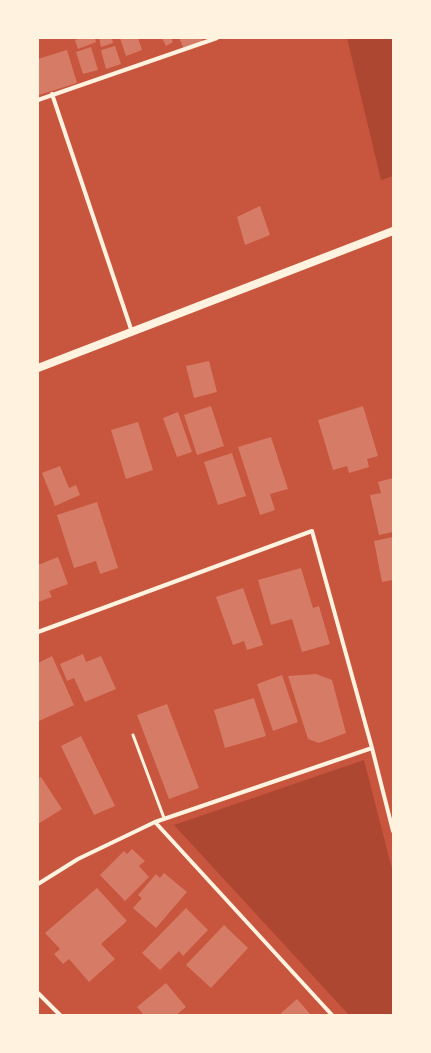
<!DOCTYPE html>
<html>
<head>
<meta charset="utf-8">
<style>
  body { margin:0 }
  #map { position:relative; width:431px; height:1053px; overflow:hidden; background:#c8553d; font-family:Manrope,sans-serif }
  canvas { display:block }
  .frame { position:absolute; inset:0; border:39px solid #fff3e0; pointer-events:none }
</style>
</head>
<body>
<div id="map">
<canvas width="431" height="1053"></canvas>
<div class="frame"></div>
</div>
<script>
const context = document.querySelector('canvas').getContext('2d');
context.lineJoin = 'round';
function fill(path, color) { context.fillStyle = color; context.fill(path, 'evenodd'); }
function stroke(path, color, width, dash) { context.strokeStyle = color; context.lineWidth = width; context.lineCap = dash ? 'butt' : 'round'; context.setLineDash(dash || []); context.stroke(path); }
const green = new Path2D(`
  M347,38H393V176L381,180Z
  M364,760L393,873V1015H349L174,825Z`);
const building = new Path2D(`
  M81,38H95L96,42L78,49L75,40Z
  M99,38H112L113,43L101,47Z
  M120,38H138L142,50L126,56Z
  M162,38H171L173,42L166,46Z
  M179,38H202L203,41L184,49Z
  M115,46L121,64L106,69L101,50Z
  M91,47L98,70L83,74L76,52Z
  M67,50L77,83L39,95L38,59Z
  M260,206L270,235L245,245L237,217Z
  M209,361L217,392L194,398L186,366Z
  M211,406L224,446L197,455L184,415Z
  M363,406L378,456L367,459L369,467L349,473L347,466L333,470L318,420Z
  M178,412L192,452L177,457L163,418Z
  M138,422L153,470L126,479L111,430Z
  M271,437L288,489L270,494L275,510L260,515L238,447Z
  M232,453L246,496L218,505L204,462Z
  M60,466L69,488L76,485L80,495L55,506L42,473Z
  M393,478V532L379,535L370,495L381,493L378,482Z
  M97,502L118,568L100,574L96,561L74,568L57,515Z
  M393,537V580L382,582L374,541Z
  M58,557L68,584L49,591L52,597L38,602V565Z
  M301,568L313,608L319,606L330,644L302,652L292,619L271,625L258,580Z
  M243,588L263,645L247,650L244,641L233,645L216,597Z
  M83,654L86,662L101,656L116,689L85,702L74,678L67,681L60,664Z
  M52,656L74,705L39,721L38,663Z
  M316,674L332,680L346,733L319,743L308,739L288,676Z
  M282,675L298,722L273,731L257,684Z
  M254,698L266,736L225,748L214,710Z
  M167,704L199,788L169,799L137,715Z
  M81,736L115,806L94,815L61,746Z
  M41,777L62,809L38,824V779Z
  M132,849L145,861L139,866L149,877L125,901L100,875L124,851L127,854Z
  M164,873L187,892L156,928L133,908L142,898L138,895L156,874L160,878Z
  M97,888L127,921L101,944L115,959L89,982L69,959L63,964L54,954L60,949L45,933Z
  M186,908L208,930L183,956L179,951L160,970L142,953Z
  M224,925L248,948L211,988L186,965Z
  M166,983L186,1007L176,1015H144L137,1007Z
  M297,999L311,1015H279Z`);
const service = new Path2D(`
  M133,735L164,818`);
const minor = new Path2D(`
  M52,94L132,332
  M38,100L217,38
  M38,632L312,531L372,748L393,831
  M155,822L332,1015
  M38,884L78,859L155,822L372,748
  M38,993L60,1015`);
const secondary = new Path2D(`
  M38,368L393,231`);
fill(green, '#ae4732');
fill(building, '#d67c66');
stroke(service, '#fff3e0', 3);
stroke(minor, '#fff3e0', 4);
stroke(secondary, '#fff3e0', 8);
</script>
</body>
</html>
